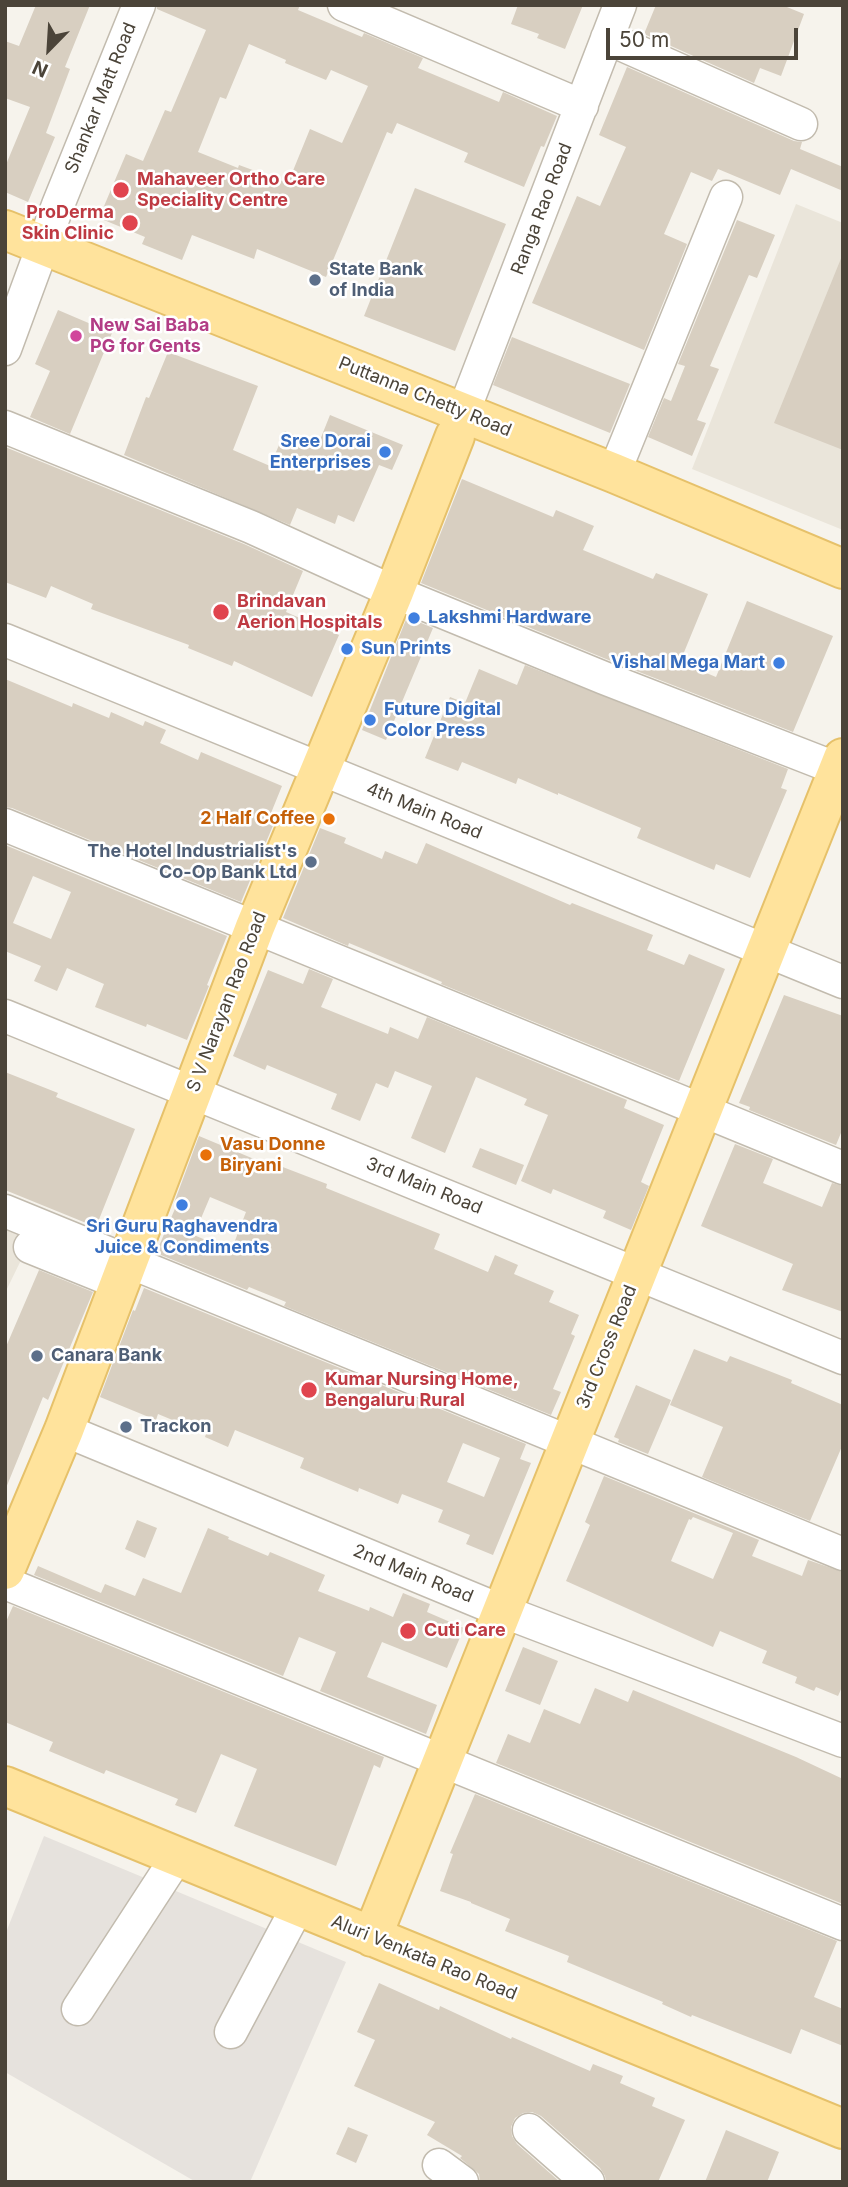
<!DOCTYPE html>
<html>
<head>
<meta charset="utf-8">
<style>
  body { margin:0 }
  #map { position:relative; width:848px; height:2187px; overflow:hidden; background:#f6f3ec; font-family:Inter,sans-serif }
  canvas { display:block }
  .frame { position:absolute; inset:0; border:7px solid #4b4439; pointer-events:none }
  .north { position:absolute; left:14px; top:14px; width:70px; height:70px; -webkit-text-stroke:5px #fff; paint-order:stroke; rotate:204deg; font-size:19px; font-weight:700; line-height:28px; text-align:center; color:#4b4439 }
  .north::after { content:''; display:block; margin:auto; width:24px; height:32px; background:#4b4439; clip-path:polygon(50% 0,100% 100%,50% 72%,0 100%) }
  .scale { position:absolute; left:606px; top:28px; width:192px; height:32px; box-sizing:border-box; border:4px solid #4b4439; border-top:0; padding-left:9px; font-size:21px; line-height:24px; white-space:nowrap; color:#4b4439; -webkit-text-stroke:5px #fff; paint-order:stroke }
</style>
</head>
<body>
<div id="map">
<canvas width="848" height="2187"></canvas>
<div class="frame"></div>
<div class="north">N</div>
<div class="scale">50 m</div>
</div>
<script>
const context = document.querySelector('canvas').getContext('2d');
context.lineJoin = 'round';
function fill(path, color) { context.fillStyle = color; context.fill(path, 'evenodd'); }
function stroke(path, color, width, dash) { context.strokeStyle = color; context.lineWidth = width; context.lineCap = dash ? 'butt' : 'round'; context.setLineDash(dash || []); context.stroke(path); }
function write(font, color, halo, rows, align = 'center') {
  context.font = font + ' Inter,sans-serif'; context.lineWidth = 5; context.setLineDash([]); context.textBaseline = 'middle'; context.strokeStyle = halo; context.fillStyle = color; for (const [text, x, y, turn = 0] of rows) {
    context.save(); context.translate(x, y); context.rotate((+turn || 0) * Math.PI / 180); context.textAlign = isNaN(turn) ? turn : align; if (halo) context.strokeText(text, 0, 0); context.fillText(text, 0, 0); context.restore();
  }
}
const residential = new Path2D(`
  M796,204L843,223V530L692,469Z
  M5,1221L114,1264L23,1256L5,1293Z`);
const industrial = new Path2D(`
  M44,1836L346,1962L250,2182H196L5,2072V1935Z`);
const building = new Path2D(`
  M36,5H90L65,67L70,69L46,133L55,137L28,202L5,192V167L30,107L5,98V41L19,46Z
  M157,5H300L298,10L362,37L364,33L423,58L418,68L499,102L503,92L557,116L544,147L541,146L524,187L464,162L468,153L397,123L392,134L387,132L326,277L257,249L254,259L192,235L182,260L142,244L145,237L99,218L126,154L143,161L165,110L171,112L206,30L157,9ZM249,44L286,60L285,63L326,80L331,70L368,86L342,143L310,129L288,183L239,165L238,168L198,152L220,97L226,99Z
  M518,5H583L565,49L537,38L539,34L511,24Z
  M656,5H782L804,14L781,76L760,68L754,83L644,34Z
  M627,67L794,141L802,142L800,149L843,167V191L791,169L780,195L718,169L712,181L691,172L664,234L687,244L644,350L532,303L577,196L600,206L626,147L599,135Z
  M415,188L506,224L455,351L364,316Z
  M737,220L775,235L757,278L749,275L710,366L719,369L697,420L706,423L692,456L648,437L664,398L671,401L685,366L678,364Z
  M842,256H843V450L774,423Z
  M58,310L112,333L70,434L30,417L50,371L35,364Z
  M512,337L630,384L610,433L493,385Z
  M168,352L258,386L233,450L270,466L285,431L318,445L330,415L403,445L392,470L379,465L354,522L338,515L335,524L297,508L290,525L124,455L146,397L149,398Z
  M5,447L244,544L303,571L286,612L339,635L312,697L234,661L232,666L188,648L189,645L91,609L93,604L51,586L46,598L5,582Z
  M462,479L553,517L556,510L594,526L583,550L653,579L656,573L708,594L680,662L716,677L747,601L833,636L793,732L611,661L421,583Z
  M407,617L433,628L386,740L362,730Z
  M525,665L788,769L781,788L787,790L750,878L716,864L714,870L637,838L641,828L558,793V795L518,778L516,784L462,762L458,771L425,758L450,697L465,703L479,669L517,685Z
  M5,679L72,707L73,703L109,718L111,712L143,726L145,721L166,730L160,743L198,760L201,752L282,786L271,813L277,816L241,902L12,808L5,807Z
  M320,828L346,838L344,843L382,859L385,851L417,864L426,843L570,905L572,903L653,935L647,950L684,965L689,954L725,969L679,1081L441,984L442,982L349,943L348,946L283,918Z
  M5,845L227,936L207,985L209,986L187,1040L147,1024L146,1027L95,1007L104,984L67,968L57,991L34,981L41,966L5,951ZM33,876L71,892L51,939L13,923Z
  M309,969L333,979L321,1007L388,1034L390,1027L418,1039L427,1017L627,1100L624,1108L664,1125L641,1182L649,1186L631,1230L603,1218L606,1211L553,1189L551,1194L521,1181L548,1115L524,1105L527,1099L476,1077L445,1153L411,1138L432,1086L395,1071L388,1088L376,1083L360,1121L331,1109L337,1094L267,1065L265,1070L233,1056L268,970L303,984Z
  M784,995L843,1016V1128L836,1145L749,1110L750,1107L739,1103Z
  M5,1072L58,1093L56,1097L135,1129L96,1227L5,1190Z
  M199,1136L266,1164L267,1161L327,1184L326,1188L440,1234L434,1249L488,1272L495,1255L518,1265L514,1274L554,1291L549,1302L579,1315L571,1334L575,1336L553,1389L561,1392L551,1415L284,1306L286,1302L249,1287L247,1290L156,1253L177,1204L174,1203ZM210,1197L246,1212L231,1251L194,1235Z
  M735,1144L773,1159L763,1183L822,1207L832,1183L843,1186V1312L782,1290L793,1264L701,1226Z
  M480,1148L524,1165L516,1185L472,1167Z
  M39,1270L93,1292L48,1400L43,1397L6,1488L5,1349Z
  M144,1288L526,1444L520,1459L531,1463L493,1555L466,1544L470,1535L438,1522L443,1510L402,1494L398,1504L359,1488L358,1492L300,1468L304,1458L235,1430L228,1447L205,1437L206,1434L158,1414L156,1420L100,1397L133,1310L135,1311ZM463,1443L500,1458L484,1497L447,1482Z
  M694,1349L727,1362L730,1356L764,1369L792,1380L791,1383L843,1405V1444L810,1521L702,1477L723,1427L670,1405Z
  M636,1385L671,1400L648,1454L618,1442L619,1439L614,1437Z
  M604,1476L759,1540L752,1556L802,1576L808,1560L843,1572V1685L838,1696L816,1687L814,1691L795,1683L797,1677L762,1663L767,1651L720,1631L713,1647L566,1581L590,1525L585,1522ZM693,1517L733,1533L713,1579L671,1561L689,1519L691,1520Z
  M137,1520L157,1528L145,1558L125,1549Z
  M208,1528L229,1537L228,1539L268,1556L270,1552L325,1575L318,1591L369,1611L370,1607L393,1617L403,1593L430,1604L427,1612L464,1628L447,1668L382,1642L367,1677L437,1705L426,1734L320,1691L336,1652L299,1637L283,1676L34,1575L38,1566L101,1593L105,1584L135,1596L143,1578L181,1593Z
  M13,1606L384,1757L380,1768L374,1765L336,1866L234,1826L257,1769L221,1754L196,1813L175,1805L178,1799L106,1770L104,1774L49,1751L53,1742L5,1722V1624Z
  M523,1647L558,1661L540,1705L505,1691Z
  M595,1688L628,1702L633,1690L796,1757L843,1779V1904L496,1763L508,1734L530,1743L544,1709L580,1724Z
  M475,1794L837,1941L814,1997L843,2009V2046L801,2029L791,2054L692,2015L691,2017L662,2004L663,2002L567,1962L569,1956L505,1931L510,1919L471,1903V1902L440,1891L453,1854L450,1853Z
  M379,1983L439,2010L440,2006L511,2039L512,2037L590,2071L593,2064L623,2076L620,2083L655,2098L652,2106L685,2120L658,2182H606L605,2176L600,2168L541,2116L532,2112L523,2113L515,2118L511,2127L512,2136L517,2144L560,2182H480L479,2174L460,2158L462,2156L427,2135L435,2122L354,2086L375,2040L357,2032Z
  M348,2127L368,2135L356,2163L336,2154Z
  M726,2130L779,2152L767,2182H705Z`);
const minor = new Path2D(`
  M344,5L582,106
  M607,38L801,124
  M5,349L58,205L139,5
  M463,413L620,5
  M5,427L251,527L394,592L604,678L843,771
  M614,473L726,197
  M5,640L843,982
  M5,825L843,1168
  M5,1016L843,1358
  M5,1211L843,1554
  M30,1247L119,1283
  M64,1430L502,1611L843,1741
  M5,1583L843,1924
  M78,2009L177,1857
  M231,2032L298,1906
  M529,2130L588,2182
  M439,2165L462,2182`);
const major = new Path2D(`
  M5,230L614,473L843,569
  M5,1570L64,1430L255,927L394,592L455,436
  M5,1786L843,2129
  M372,1937L843,758`);
const markers = [
  [121,190,9,"#e0444e"],
  [130,223,9,"#e0444e"],
  [315,280,7,"#5c6f8a"],
  [76,336,7,"#d1479c"],
  [385,452,7,"#3f7fe0"],
  [221,612,9,"#e0444e"],
  [414,618,7,"#3f7fe0"],
  [347,649,7,"#3f7fe0"],
  [779,663,7,"#3f7fe0"],
  [370,720,7,"#3f7fe0"],
  [329,819,7,"#e8710a"],
  [311,862,7,"#5c6f8a"],
  [206,1155,7,"#e8710a"],
  [182,1205,7,"#3f7fe0"],
  [37,1356,7,"#5c6f8a"],
  [309,1390,9,"#e0444e"],
  [126,1427,7,"#5c6f8a"],
  [408,1631,9,"#e0444e"]
];
const streetNames = [
  ["Shankar Matt Road",101,98,-68],
  ["Ranga Rao Road",542,209,-69],
  ["Puttanna Chetty Road",425,397,22],
  ["4th Main Road",424,811,22],
  ["S V Narayan Rao Road",227,1002,-69],
  ["3rd Main Road",424,1186,22],
  ["3rd Cross Road",607,1347,-68],
  ["2nd Main Road",413,1574,22],
  ["Aluri Venkata Rao Road",424,1958,22]
];
const healthNames = [
  ["Mahaveer Ortho Care",137,180],
  ["Speciality Centre",137,201],
  ["ProDerma",114,213,"right"],
  ["Skin Clinic",114,234,"right"],
  ["Brindavan",237,602],
  ["Aerion Hospitals",237,623],
  ["Kumar Nursing Home,",325,1380],
  ["Bengaluru Rural",325,1401],
  ["Cuti Care",424,1631]
];
const serviceNames = [
  ["State Bank",329,270],
  ["of India",329,291],
  ["The Hotel Industrialist's",297,852,"right"],
  ["Co-Op Bank Ltd",297,873,"right"],
  ["Canara Bank",51,1356],
  ["Trackon",140,1427]
];
const hotelNames = [
  ["New Sai Baba",90,326],
  ["PG for Gents",90,347]
];
const shopNames = [
  ["Sree Dorai",371,442,"right"],
  ["Enterprises",371,463,"right"],
  ["Lakshmi Hardware",428,618],
  ["Sun Prints",361,649],
  ["Vishal Mega Mart",765,663,"right"],
  ["Future Digital",384,710],
  ["Color Press",384,731],
  ["Sri Guru Raghavendra",182,1227,"center"],
  ["Juice & Condiments",182,1248,"center"]
];
const foodNames = [
  ["2 Half Coffee",315,819],
  ["Vasu Donne",220,1145,"left"],
  ["Biryani",220,1166,"left"]
];
fill(residential, '#eae5da');
fill(industrial, '#e6e2dd');
fill(building, '#d8cfc1');
stroke(minor, '#c2bbae', 35);
stroke(major, '#e6c16a', 42);
stroke(minor, '#fff', 32);
stroke(major, '#ffe39c', 38);
for (const [x, y, r, color] of markers) { const dot = new Path2D(); dot.arc(x, y, r, 0, 2 * Math.PI); context.fillStyle = color; context.fill(dot); stroke(dot, '#fff', 2.5); }
write('18px', '#4b4439', '#fff', streetNames);
write('bold 18px', '#be3a42', '#fff', healthNames, 'left');
write('bold 18px', '#4e5e75', '#fff', serviceNames, 'left');
write('bold 18px', '#b23c85', '#fff', hotelNames, 'left');
write('bold 18px', '#366cbe', '#fff', shopNames, 'left');
write('bold 18px', '#c56008', '#fff', foodNames, 'right');
</script>
</body>
</html>
